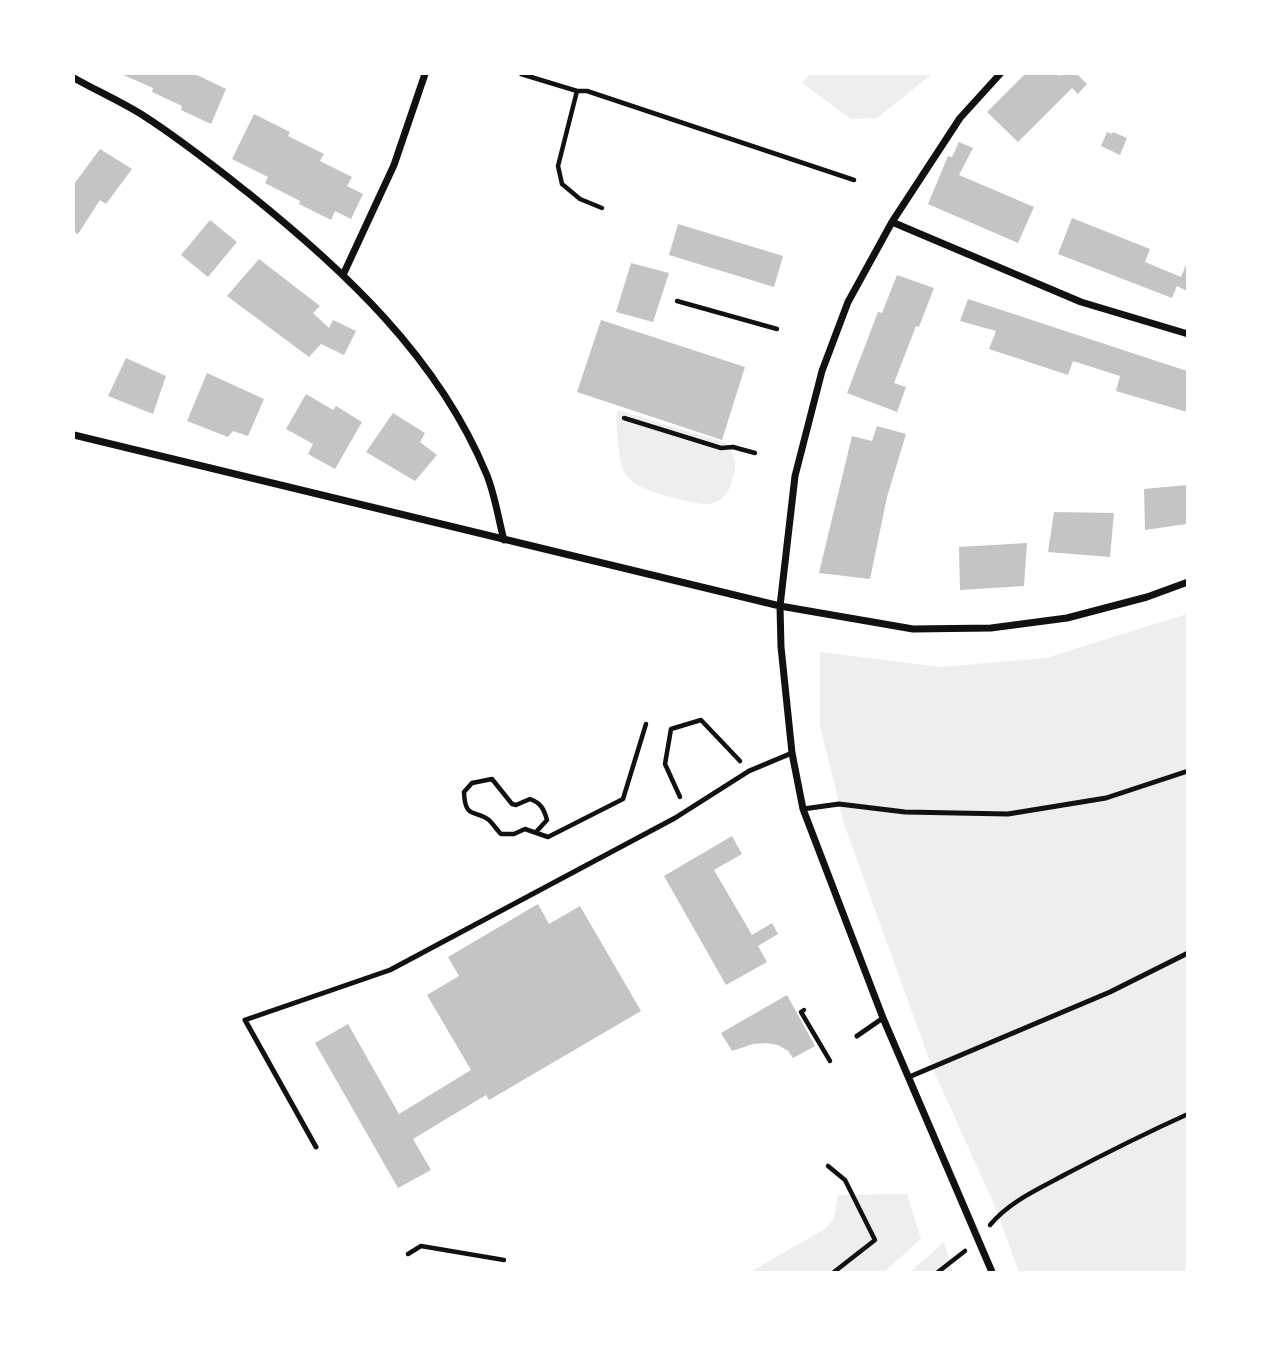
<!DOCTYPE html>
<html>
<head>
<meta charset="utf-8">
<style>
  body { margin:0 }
  #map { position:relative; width:1261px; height:1346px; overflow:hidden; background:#fff; font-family:"Varela Round",sans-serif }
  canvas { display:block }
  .frame { position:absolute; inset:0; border:75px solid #fff; pointer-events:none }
</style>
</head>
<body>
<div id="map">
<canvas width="1261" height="1346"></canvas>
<div class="frame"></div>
</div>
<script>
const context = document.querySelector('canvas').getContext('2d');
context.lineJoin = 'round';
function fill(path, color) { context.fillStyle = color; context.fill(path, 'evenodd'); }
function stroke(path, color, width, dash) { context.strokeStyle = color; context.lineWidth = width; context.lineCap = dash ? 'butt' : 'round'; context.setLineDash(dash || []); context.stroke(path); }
const green = new Path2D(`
  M810,74H932L877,118L851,119L802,83Z
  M619,410L726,443C735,455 738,462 733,477C730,490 725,500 710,504C699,506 648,492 638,485C632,482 626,476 623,470C620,465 616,424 616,416Z
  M1187,614V1272H1019L993,1202L932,1067L844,824L820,725V652L941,667L1046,658Z
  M907,1194L921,1239L884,1272H750L825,1229L834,1219L838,1195Z
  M944,1242L953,1272H910Z`);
const building = new Path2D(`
  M121,74H197V75L226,89L211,124L181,110L182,106L152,92L153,88Z
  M1025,74H1057L1059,76L1062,74H1077L1087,84L1078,94L1072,88L1018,142L987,112Z
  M254,114L290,132L288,136L324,154L320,161L352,177L347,186L363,194L351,219L335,211L331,220L299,204L300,201L265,183L268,177L232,159Z
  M1107,132L1112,134L1113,132L1127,138L1120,155L1101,146Z
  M959,142L973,148L959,175L1034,207L1018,243L928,204L948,156L952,157Z
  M100,149L132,169L106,204L100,200L78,234L74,232V184Z
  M1072,218L1150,249L1145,262L1181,277L1187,262V291L1177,286L1172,298L1058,254Z
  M210,220L237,242L208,277L181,255Z
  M678,224L783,256L774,287L669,255Z
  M259,259L320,306L313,313L329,328L333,320L356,331L344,355L321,344L309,357L227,296Z
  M631,263L669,273L653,322L616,312Z
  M897,275L934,288L919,327L916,326L894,383L906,387L897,412L847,393L878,312L882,313Z
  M968,299L1187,371V412L1116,391L1120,376L1073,361L1068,375L989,349L996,331L960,321Z
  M601,320L745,367L722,440L577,392Z
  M126,358L166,376L153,414L108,396Z
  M207,373L264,399L248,436L233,431L228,437L187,421Z
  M306,394L333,410L336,406L362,422L335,469L308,454L313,444L286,429Z
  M393,413L425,433L420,442L437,455L415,481L366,452Z
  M877,426L906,434L887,497L870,579L819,573L852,436L872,441Z
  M1187,485V524L1145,530L1144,489Z
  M1054,512L1114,513L1110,557L1048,552Z
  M1027,543L1024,586L960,590L959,547Z
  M732,836L742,854L714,870L752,935L772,923L778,934L758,946L767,962L726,985L664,876Z
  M538,904L549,924L580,906L641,1011L489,1100L486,1095L413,1139L431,1170L398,1188L315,1043L348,1024L399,1114L471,1070L427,995L459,976L448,957Z
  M787,995L815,1046L793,1058L788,1051L778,1045L766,1043L753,1044L732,1051L721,1033Z`);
const path = new Path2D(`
  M521,74L577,91
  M602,208L580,199L562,184L558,166L577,91H587L854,180
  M677,301L777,329
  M624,418L721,448L733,447L755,453
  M680,797L665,764L671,729L701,720L740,761
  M536,832L547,820C544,809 541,803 530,799L516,805L512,804L492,779L472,783L464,792C465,820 475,809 489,820C493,824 497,830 501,834H514L525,829L548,837L623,799L646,724
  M804,1010L801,1012L830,1061
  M828,1166L845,1180L875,1240L834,1272
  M990,1225C1010,1201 1039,1189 1066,1174C1106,1153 1146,1133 1188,1114
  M408,1254L421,1246L504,1260
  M938,1272L965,1251`);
const service = new Path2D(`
  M803,809L839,804L905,812L1008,814L1106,798L1188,771
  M857,1036L883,1018
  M909,1077L1110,992L1188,953
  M316,1147L245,1020L390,970L675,818L749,771L792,753`);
const minor = new Path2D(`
  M74,78C97,91 122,102 144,116C180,139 214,166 247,192C343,269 438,357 486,473C495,494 498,518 504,540
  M892,222L1081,302L1188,334
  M343,275L394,165L425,74
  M74,435L780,606L913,629L991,628L1067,618L1147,597L1188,582
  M992,1272L883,1018L803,809L792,753L781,647L780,606L795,476L822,371L848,302L892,222L960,118L1000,74`);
fill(green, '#eee');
fill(building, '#c4c4c4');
stroke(path, '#111', 4.5);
stroke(service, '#111', 5);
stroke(minor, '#111', 7);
</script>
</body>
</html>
